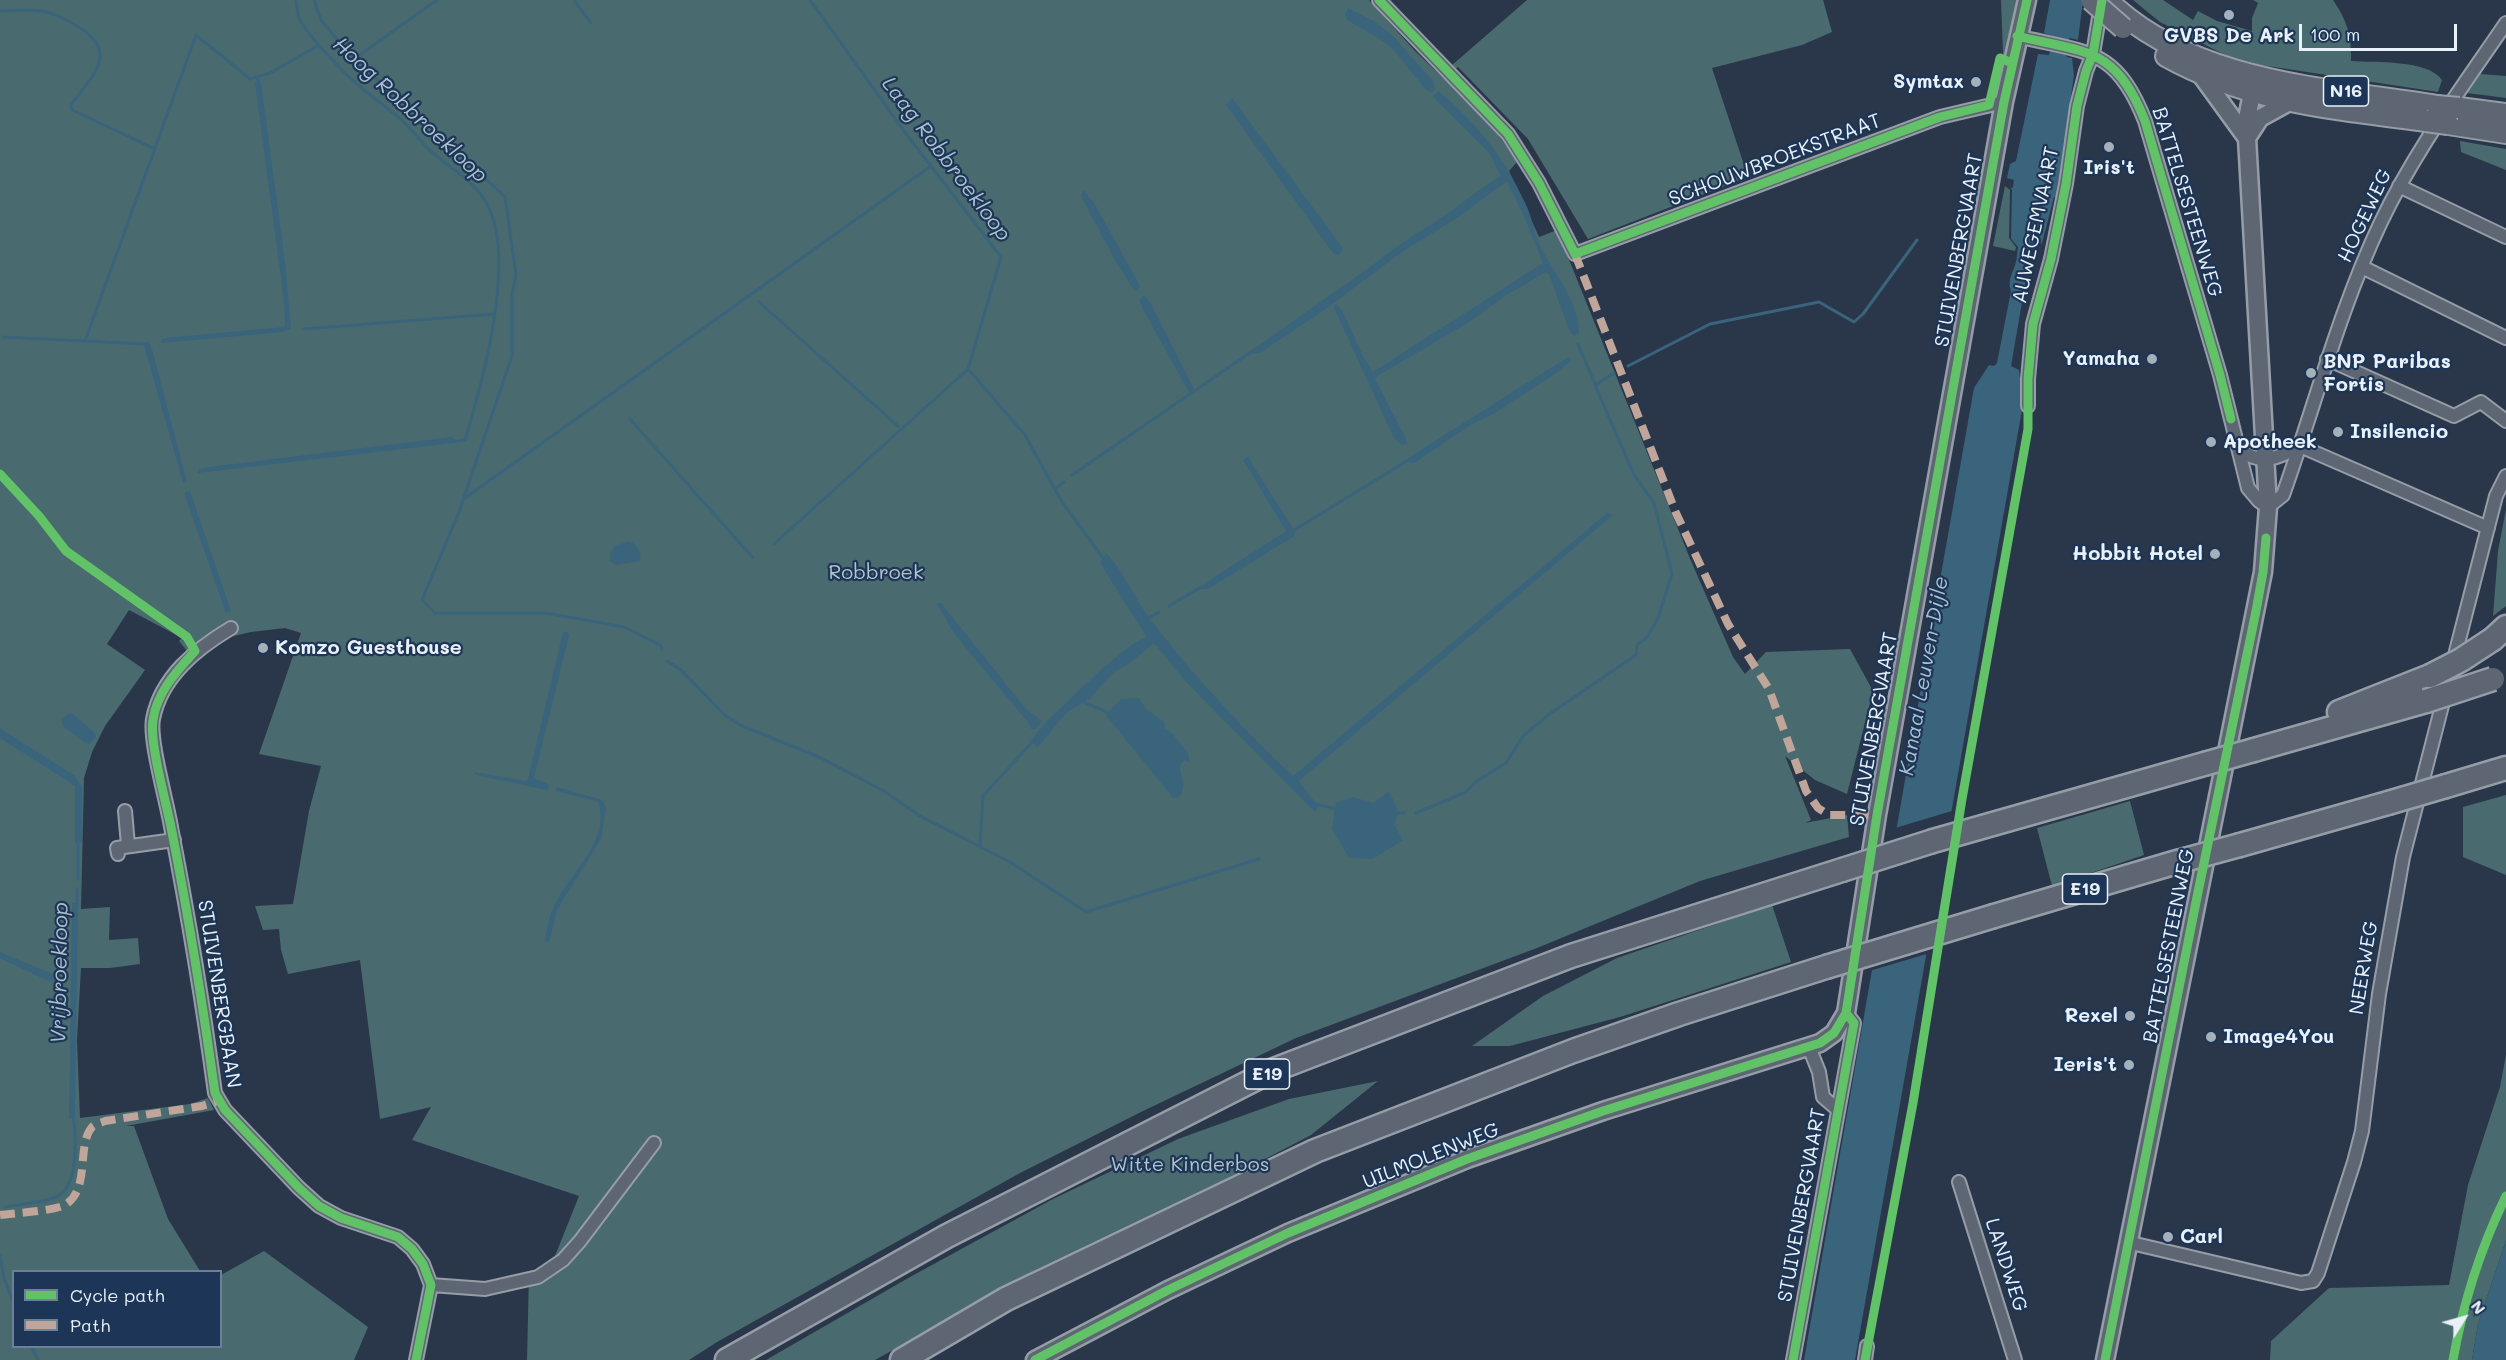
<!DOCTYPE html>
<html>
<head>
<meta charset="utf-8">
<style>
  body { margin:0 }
  #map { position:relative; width:2506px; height:1360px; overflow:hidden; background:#2a374a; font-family:Mali,sans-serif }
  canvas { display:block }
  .legend { position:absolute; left:12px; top:1270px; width:210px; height:78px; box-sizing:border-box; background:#1d3557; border:2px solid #6e8097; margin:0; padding:8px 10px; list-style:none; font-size:18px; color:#e8f1f8 }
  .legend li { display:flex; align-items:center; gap:12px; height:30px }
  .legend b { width:30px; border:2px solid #6e8097 }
  .north { position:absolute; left:2434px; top:1288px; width:60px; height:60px; -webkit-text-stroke:4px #1d3557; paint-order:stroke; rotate:53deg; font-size:16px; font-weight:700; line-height:24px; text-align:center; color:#e8f1f8 }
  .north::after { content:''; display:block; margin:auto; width:21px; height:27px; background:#e8f1f8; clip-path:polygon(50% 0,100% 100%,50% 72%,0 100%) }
  .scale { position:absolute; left:2299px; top:24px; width:158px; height:27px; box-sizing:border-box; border:3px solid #e8f1f8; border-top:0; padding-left:8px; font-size:18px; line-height:21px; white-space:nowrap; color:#e8f1f8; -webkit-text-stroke:4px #1d3557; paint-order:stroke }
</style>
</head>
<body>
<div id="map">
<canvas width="2506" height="1360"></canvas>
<ul class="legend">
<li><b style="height:8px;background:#61c268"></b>Cycle path</li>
<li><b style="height:8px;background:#c0a59a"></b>Path</li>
</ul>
<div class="north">N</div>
<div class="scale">100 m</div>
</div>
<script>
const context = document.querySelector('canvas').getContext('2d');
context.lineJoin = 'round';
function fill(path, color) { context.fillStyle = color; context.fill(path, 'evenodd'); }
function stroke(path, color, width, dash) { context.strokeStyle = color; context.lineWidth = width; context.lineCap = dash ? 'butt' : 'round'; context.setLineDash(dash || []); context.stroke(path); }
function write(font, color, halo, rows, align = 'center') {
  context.font = font + ' Mali,sans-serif'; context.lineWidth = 4.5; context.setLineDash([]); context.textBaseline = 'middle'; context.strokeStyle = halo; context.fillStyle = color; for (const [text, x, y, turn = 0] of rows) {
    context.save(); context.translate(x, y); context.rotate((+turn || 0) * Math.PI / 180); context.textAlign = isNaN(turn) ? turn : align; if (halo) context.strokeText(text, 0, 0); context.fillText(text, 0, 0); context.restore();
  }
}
const green = new Path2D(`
  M0,0H1369L1415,51L1491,124L1517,162L1509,171L1539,237L1557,230L1691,561L1733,657L1745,674L1766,652L1850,649L1873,691L1847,794L1815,780L1785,756L1811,820L1805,823L1847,815L1849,837L1700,881L1537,948L1296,1038L1143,1111L1020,1173L717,1342L689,1360H527L529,1273L553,1261L579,1196L412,1140L431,1107L380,1119L360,960L288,974L281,950L279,929L263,930L255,906L293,904L309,811L321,766L259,754L301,633L285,628L251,632L221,639L197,655L187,651L179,641L182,638L129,610L107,644L145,670L105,726L92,752L84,778L81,909L110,907L109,940L138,938L140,964L110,968H81L77,1040L80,1118L190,1104L208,1098L214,1110L126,1126H134L168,1219L200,1271L14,1272V1346H220L221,1275L264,1251L368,1327L354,1360H0Z
  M1527,0H1823L1832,32L1802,45L1712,68L1748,177L1588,239L1528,139L1458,67L1454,70L1451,66Z
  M2001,0H2020L2005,57L2003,54Z
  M2133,0H2163L2193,20L2198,11L2217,21L2252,31V18L2258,3L2253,0H2333C2347,20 2352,37 2351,61C2376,63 2427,59 2442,80L2438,92L2261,65L2225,55L2160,22Z
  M2480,74L2506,76V98L2467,93Z
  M2460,141L2506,149V170L2461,152Z
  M2005,186L2010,190L2009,238L2016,247L2015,251L1993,246Z
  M2506,509V606L2493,616L2498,551Z
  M2506,795V875L2463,857V807Z
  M2130,801L2144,855L2052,886L2037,828Z
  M1772,905L1791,962L1620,1017L1510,1046H1472L1543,996L1617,958Z
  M2506,1055V1240L2478,1324L2472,1360H2270L2271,1341L2329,1288L2449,1285L2468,1185L2500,1087Z
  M1378,1081L1311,1135L1246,1169L1037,1269L875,1360H766L910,1277L1053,1199L1178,1139L1289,1099Z`);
const water = new Path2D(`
  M2050,0H2083L2078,40L2070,38L2067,42L2065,53L2067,57L2072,58L2074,75L2057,197H2054L2042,243L2031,250L2011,366L2019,370L2023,404L1855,1360H1804C1861,1036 1916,712 1974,388L1989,365L1994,366L1997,363L2011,291C2007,280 2013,273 2016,262C2017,258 2017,252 2018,247L2011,239L2012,189H2010L2013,187L2014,180L2007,178L2010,164L2016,161L2038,54L2049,55L2053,36L2044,33Z
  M1348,8L1374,21L1391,34L1433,81L1435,89L1432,92L1426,90L1393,49L1380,39L1347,20L1345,15Z
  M258,78L261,83L285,262L291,328L283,332L162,343L161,340L165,338L284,327L285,324L284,301L255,83Z
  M1439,91C1481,129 1503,155 1527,207C1533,221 1535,237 1542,250C1555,274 1580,304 1579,333L1574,336L1569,330L1549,274L1546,272L1505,296L1466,324L1377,376L1375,379L1405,437L1407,443L1402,445L1394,438L1334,308L1336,304L1342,310L1363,356L1373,372L1543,263L1524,216L1507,181L1460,216L1402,252L1323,311L1260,353L1250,354L1255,348L1377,262C1399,243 1423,230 1447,214C1465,201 1482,187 1501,176L1489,153L1434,98L1433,95Z
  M1232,98L1343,248L1340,254L1336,255L1333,253L1226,105Z
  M1084,190L1096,206L1140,286L1138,290L1134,291L1115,260L1083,200L1081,195Z
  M1144,295L1150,302L1194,389L1189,392L1145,313L1139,300Z
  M145,342H148L152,349L187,482L183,483L144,345Z
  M1568,357H1571L1570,362L1553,375L1493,414L1469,426L1416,462L1410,463L1408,458Z
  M452,437L456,440L453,443L437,445L198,473V469L209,467Z
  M1248,457L1295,532L1293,537L1208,589H1201L1210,580L1286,531L1243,460Z
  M190,491L231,611L226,613L184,493Z
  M1607,513L1613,515L1299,781L1318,806L1315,812L1187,683L1154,643L1130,663L1114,672L1090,698L1066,713L1038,747L1030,741L1049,719L1106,665L1137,641L1147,637L1100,563L1106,553C1124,571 1134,598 1150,619C1192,674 1242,728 1293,776Z
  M629,541C638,545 642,551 640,561L615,565L610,560L611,551L616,546Z
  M937,603H941L1026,709L1042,721L1035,729H1031L1028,722L969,652L951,629Z
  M563,632H567L569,635L534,778L548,784L549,788L547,790L475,775V772L526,781L528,779Z
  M1139,698L1146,709L1164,722L1165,728C1174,734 1180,744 1188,752L1190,763L1185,760L1180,765C1180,777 1188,786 1179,797L1173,798L1106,715L1121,699Z
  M68,714H73L95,733L96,737L89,744L85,743L63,726L61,719Z
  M0,728L75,776L82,787V843H75V786L0,738Z
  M557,787L602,800L606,807L601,839L557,910L549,942L545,941C547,931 548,919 553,909C567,874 609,846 599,804L596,801L555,791Z
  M1389,791L1399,813L1394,824L1403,840L1373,859L1349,858L1332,829L1336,803L1352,797L1374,803Z
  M72,903H78L75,1118H69Z
  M0,952L55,975L63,985L46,980L0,958Z
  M2506,1240V1360H2472L2478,1324Z`);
const pier = new Path2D(`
  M1955,810L1930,953L1869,971L1892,829Z`);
const stream = new Path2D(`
  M296,0C297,6 297,13 299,18C306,34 337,65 349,77C365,92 383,104 399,118C412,128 421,143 434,154C452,169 475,182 487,204C517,260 483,381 465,440L451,442
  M314,0L321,20L356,62L400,99L505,197L516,275L512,294V356L459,512L422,600L435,613H546L624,627L660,645L662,649
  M574,0L591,23
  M810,0L904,131L1001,257L968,369L1025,435L1062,502L1103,558
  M0,11C13,11 29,9 42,11C60,14 104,36 100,58C97,76 81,90 71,105L72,110L155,149
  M354,59L437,0
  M759,302L898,426
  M304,329L494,314
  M4,337L146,344
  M85,341L196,35L250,79L270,73L319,45
  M1578,344L1595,384
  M1628,366L1710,324L1819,302L1854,322L1863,314L1917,240
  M630,419L753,558
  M1072,475L1254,350
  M1055,489L1064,482
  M465,498L931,166
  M1291,532L1410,459
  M774,544L968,369
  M1169,606L1203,586
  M1149,618L1159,612
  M667,661L681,670L726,716L742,726L819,757L884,791L920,816L1010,862L1086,912L1259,859
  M1081,701L1107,712
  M1317,804L1335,809
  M1399,813H1404
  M1416,813L1466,792L1477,781L1506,763L1523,736L1548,715L1636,655L1637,645L1647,637L1658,618L1672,574L1654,503L1634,475L1595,385L1614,373
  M980,847L983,796L1034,740
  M78,879V841
  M77,906V889
  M5,1207C22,1204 41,1203 56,1197C80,1187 76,1135 73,1114
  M0,1255L4,1278L14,1304
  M31,1346L38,1360`);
const street = new Path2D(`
  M1379,0L1508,134L1539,183L1575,254L1940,117L2004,102
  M2017,36C2087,53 2116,47 2145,121L2220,375L2248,488L2259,501L2268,507L2283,495C2315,405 2339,311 2380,224C2414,152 2461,89 2506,23
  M2399,186L2506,237
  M2362,267L2506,338
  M2327,359L2454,416L2481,402L2506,421
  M2028,406V379L2033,324L2051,259L2066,184L2077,106L2086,71L2093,54L2101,5
  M2300,446L2488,528
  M2239,449C2262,467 2277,458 2300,446
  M231,628C196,649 161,677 153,719C149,740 167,802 171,827C188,915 203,1004 215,1093L225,1110L299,1188L319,1206L341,1218L398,1237L412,1249L423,1264L431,1285L416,1360
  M125,811L128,845
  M118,854L117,848L174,840
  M1809,1047L1819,1072L1823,1097L1837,1109
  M1959,1182L2015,1360
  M2127,1242L2301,1283L2313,1281L2318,1273L2354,1162L2362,1131L2379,994L2403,857L2496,496L2506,476
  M431,1285L485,1289L538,1277L563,1260L580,1241L654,1143
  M1793,1360L1854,1023L1846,1013
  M1865,1360L1867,1346`);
const secondary = new Path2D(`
  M2201,75L2246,137
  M2247,138L2260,118L2289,102
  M1035,1360L1168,1290L1288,1233L1467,1159L1603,1111L1820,1043L1834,1033L1846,1013L1877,815L2004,102L2027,0
  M2105,1360L2263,572L2268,507L2247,138V119L2252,93`);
const primary = new Path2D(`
  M2107,0C2191,83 2326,88 2437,106
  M2166,56C2248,102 2334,109 2426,121
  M2459,108L2506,114
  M2448,124L2506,133`);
const highway = new Path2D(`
  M2493,639L2506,627
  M2339,712L2430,676
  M2254,750L2426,701
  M2446,786L2506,768
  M1933,841L2204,764
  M2240,845L2388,803
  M1994,916L2177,862
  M727,1360L947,1236L1271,1071L1571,956L1842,870
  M902,1360L1006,1299L1315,1151L1573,1051L1679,1014L1826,967`);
const primaryBridge = new Path2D(`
  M2091,0L2123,28
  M2437,106L2459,108
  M2426,121L2448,124`);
const highwayBridge = new Path2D(`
  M2430,676L2461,660L2493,639
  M2426,701L2493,679
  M2204,764L2254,750
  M2388,803L2446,786
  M2177,862L2240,845
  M1842,870L1933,841
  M1826,967L1994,916`);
const quiet = new Path2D(`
  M1575,254L1676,513L1728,624L1769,689L1806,791L1818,808L1829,815H1877
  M0,1215C14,1213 54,1211 65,1205C91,1189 76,1146 92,1127C95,1124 101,1123 105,1121L202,1106L218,1101`);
const cycleway = new Path2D(`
  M1379,0L1508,134L1539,183L1575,254L1940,117L1989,105L2000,58L2012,63
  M2017,36C2087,53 2116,47 2145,121L2220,375L2231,419
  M0,474L39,516L66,551L187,637L195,651C177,671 157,692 153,720C149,743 167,805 172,832C189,919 203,1006 215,1093L225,1110L299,1188L319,1206L341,1218L398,1237L412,1249L423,1264L431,1285L416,1360
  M1035,1360L1168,1290L1288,1233L1467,1159L1603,1111L1820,1043L1834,1033L1846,1013L1877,815L2004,102L2027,0
  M1793,1360L1854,1023L1846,1013
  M1865,1360L1913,1103L1962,799L2028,429V379L2033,324L2051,259L2066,184L2077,106L2086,71L2093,54L2102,0
  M2105,1360L2198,892L2256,611L2263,572L2266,538
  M2453,1360C2463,1304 2481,1247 2506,1196`);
const markers = [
  [2229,15,6,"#a6b0bb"],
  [1976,82,6,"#a6b0bb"],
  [2109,147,6,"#a6b0bb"],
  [2152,359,6,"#a6b0bb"],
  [2311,373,6,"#a6b0bb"],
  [2338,432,6,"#a6b0bb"],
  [2211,442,6,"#a6b0bb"],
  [2215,554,6,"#a6b0bb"],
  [263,648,6,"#a6b0bb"],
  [2130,1016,6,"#a6b0bb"],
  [2211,1037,6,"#a6b0bb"],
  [2129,1065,6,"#a6b0bb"],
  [2168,1237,6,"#a6b0bb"]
];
const shields = [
  [2346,91,45],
  [2085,889,45],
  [1267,1074,45]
];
const shieldNames = [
  ["N16",2346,91],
  ["E19",2085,889],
  ["E19",1267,1074]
];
const poiNames = [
  ["GVBS De Ark",2229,36,"center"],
  ["Symtax",1964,82,"right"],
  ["Iris't",2109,168,"center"],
  ["Yamaha",2140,359,"right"],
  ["BNP Paribas",2323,362],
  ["Fortis",2323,385],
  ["Insilencio",2350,432],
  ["Apotheek",2223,442],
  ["Hobbit Hotel",2203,554,"right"],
  ["Komzo Guesthouse",275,648],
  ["Rexel",2118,1016,"right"],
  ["Image4You",2223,1037],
  ["Ieris't",2117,1065,"right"],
  ["Carl",2180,1237]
];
const streetNames = [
  ["SCHOUWBROEKSTRAAT",1775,160,-21],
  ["BATTELSESTEENWEG",2187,202,73],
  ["HOGEWEG",2365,216,-65],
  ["AUWEGEMVAART",2036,225,-78],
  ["STUIVENBERGVAART",1959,250,-80],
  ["STUIVENBERGVAART",1874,729,-80],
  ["BATTELSESTEENWEG",2169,946,-79],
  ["NEERWEG",2364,968,-81],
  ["STUIVENBERGBAAN",219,994,81],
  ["UILMOLENWEG",1431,1156,-22],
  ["STUIVENBERGVAART",1802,1205,-80],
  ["LANDWEG",2006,1265,72]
];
const parkNames = [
  ["Robbroek",876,573],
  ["Witte Kinderbos",1190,1165]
];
const waterNames = [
  ["Hoog Robbroekloop",410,110,43],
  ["Laag Robbroekloop",946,159,53],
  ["Kanaal Leuven-Dijle",1924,676,-80],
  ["Vrijbroekloop",60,973,-89]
];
fill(green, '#496b6f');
fill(water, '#3a647c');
fill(pier, '#2a374a');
stroke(stream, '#3a647c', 3);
stroke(street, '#959da7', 16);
stroke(secondary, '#959da7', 21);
stroke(primary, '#959da7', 24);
stroke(highway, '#959da7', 27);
stroke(street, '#5d6672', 12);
stroke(secondary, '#5d6672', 16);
stroke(primary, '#5d6672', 20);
stroke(highway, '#5d6672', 22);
stroke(primaryBridge, '#959da7', 24, []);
stroke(highwayBridge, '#959da7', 27, []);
stroke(primaryBridge, '#5d6672', 20);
stroke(highwayBridge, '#5d6672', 22);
stroke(quiet, '#c0a59a', 8, [15, 8]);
stroke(cycleway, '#61c268', 9);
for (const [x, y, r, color] of markers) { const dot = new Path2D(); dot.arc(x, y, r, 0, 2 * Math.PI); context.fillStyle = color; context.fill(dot); stroke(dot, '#1d3557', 2); }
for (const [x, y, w] of shields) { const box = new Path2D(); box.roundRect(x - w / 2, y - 15, w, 30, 4.5); context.fillStyle = '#1d3557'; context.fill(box); stroke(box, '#e8f1f8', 1.5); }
write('bold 18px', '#e8f1f8', null, shieldNames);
write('bold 20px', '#e8f1f8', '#1d3557', poiNames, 'left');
write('20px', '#e8f1f8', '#1d3557', streetNames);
write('20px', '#b2c5ca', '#1d3557', parkNames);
write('italic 21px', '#acc1ce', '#1d3557', waterNames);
</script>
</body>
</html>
